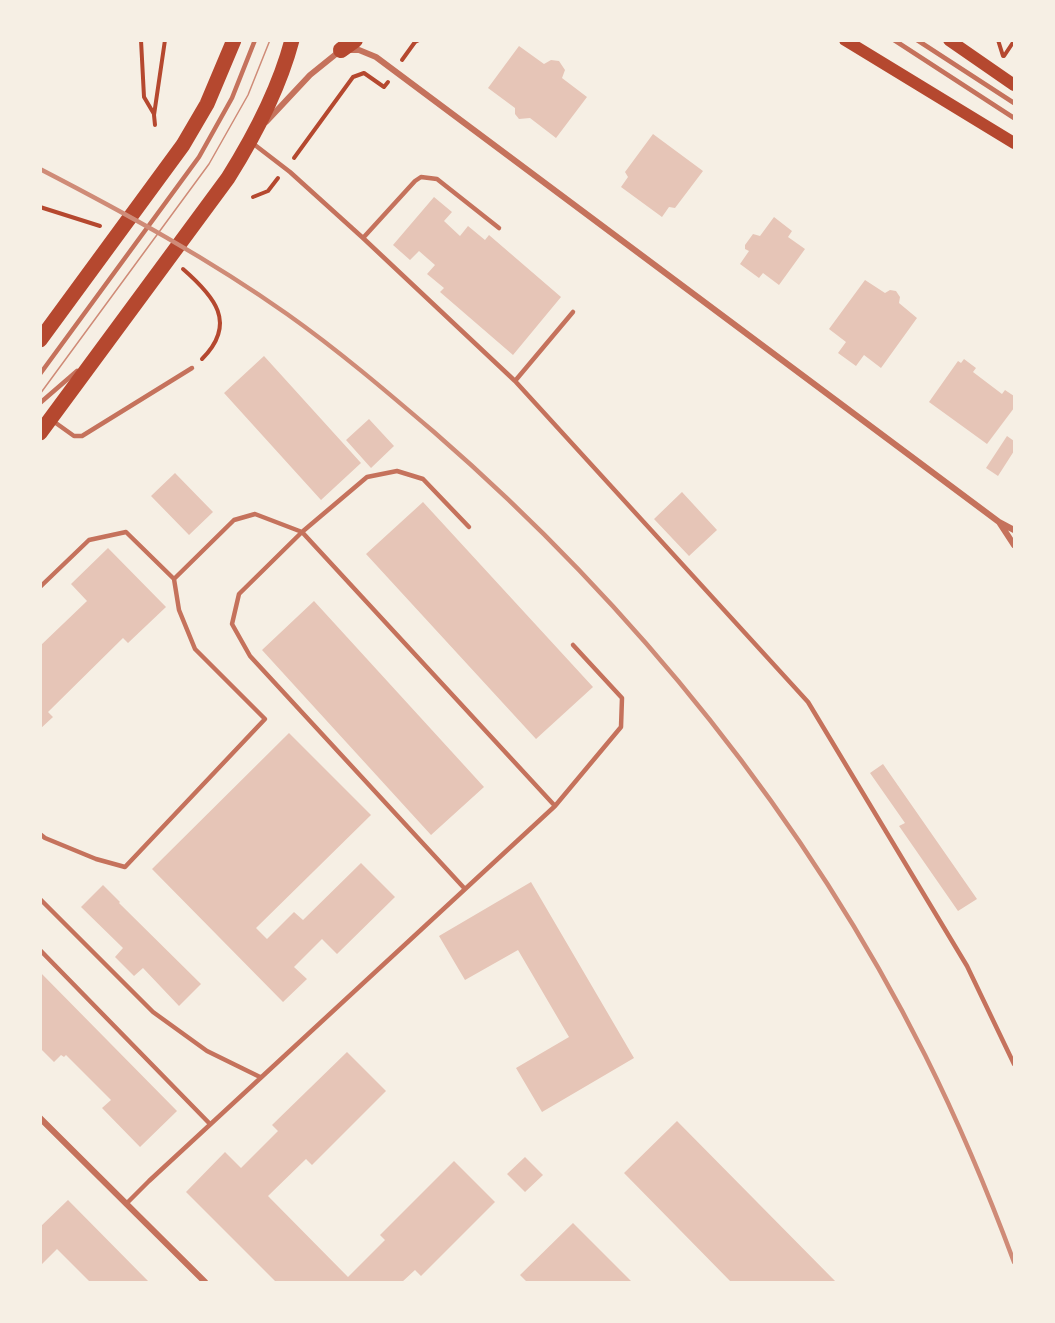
<!DOCTYPE html>
<html>
<head>
<meta charset="utf-8">
<style>
  body { margin:0 }
  #map { position:relative; width:1055px; height:1323px; overflow:hidden; background:#f6efe4; font-family:Quicksand,sans-serif }
  canvas { display:block }
  .frame { position:absolute; inset:0; border:42px solid #f6efe4; pointer-events:none }
</style>
</head>
<body>
<div id="map">
<canvas width="1055" height="1323"></canvas>
<div class="frame"></div>
</div>
<script>
const context = document.querySelector('canvas').getContext('2d');
context.lineJoin = 'round';
function fill(path, color) { context.fillStyle = color; context.fill(path, 'evenodd'); }
function stroke(path, color, width, dash) { context.strokeStyle = color; context.lineWidth = width; context.lineCap = dash ? 'butt' : 'round'; context.setLineDash(dash || []); context.stroke(path); }
const building = new Path2D(`
  M519,46L544,64L551,60L559,61L565,70L562,78L587,97L556,138L530,118L519,119L515,114V108L488,88Z
  M653,134L703,171L675,208L669,207L662,217L621,187L628,177L625,172Z
  M434,197L452,212L444,221L460,236L468,226L485,240L489,235L561,297L513,355L440,292L444,288L427,274L435,265L419,251L410,260L393,245Z
  M774,217L792,231L788,237L805,249L779,285L763,273L759,278L740,264L749,251L745,249V245L753,234L760,236Z
  M865,280L885,293L890,290L896,291L900,297L899,303L917,318L881,368L864,355L856,366L838,353L846,342L829,329Z
  M264,356L361,463L321,500L224,393Z
  M964,359L976,368L973,372L1002,394L1005,390L1014,396V408L987,444L929,402L958,361L961,363Z
  M369,419L394,446L371,468L346,440Z
  M1007,436L1014,441V451L998,476L986,468Z
  M175,473L213,512L189,535L151,496Z
  M682,492L717,530L689,556L654,519Z
  M423,502L593,687L536,739L366,554Z
  M108,548L166,607L128,643L123,638L48,712L53,717L40,729V646L87,601L71,584Z
  M314,601L484,787L431,835L262,650Z
  M289,733L371,815L256,928L267,939L294,912L303,920L361,863L395,897L337,954L322,939L294,967L307,979L283,1002L152,869Z
  M883,764L977,899L958,911L899,826L905,823L870,773Z
  M531,882L634,1058L542,1112L516,1068L569,1037L518,950L465,980L439,936Z
  M103,885L120,902L119,903L201,984L179,1006L143,968L134,976L115,957L123,948L81,907Z
  M40,972L177,1111L140,1147L102,1108L111,1100L66,1055L64,1057L61,1055L54,1062L40,1048Z
  M347,1052L386,1091L312,1165L306,1159L268,1196L348,1277L385,1240L380,1235L454,1161L495,1202L421,1276L415,1270L402,1282H276L186,1192L225,1152L241,1168L278,1131L272,1125Z
  M677,1121L836,1282H731L624,1173Z
  M525,1157L543,1175L525,1192L507,1174Z
  M68,1200L149,1282H90L57,1249L42,1264L40,1262V1227Z
  M573,1223L632,1282H527L520,1275Z`);
const path = new Path2D(`
  M141,40L144,97L154,114
  M998,40L1003,56
  M1004,56L1014,41
  M402,60L415,42L419,40
  M155,125L154,115L165,40
  M294,158L353,77L364,73L384,87L388,82
  M253,197L268,191L278,178
  M40,207L100,226
  M183,269C214,296 238,323 202,359`);
const service = new Path2D(`
  M894,40L1014,118
  M917,40L1014,103
  M251,142L290,172L363,238L415,181L421,177L437,179L499,228
  M363,238L515,381L808,702L967,966L1014,1064
  M40,374L199,157L232,98L255,40
  M515,381L573,312
  M40,403L77,371
  M53,421L74,436H82L192,368
  M40,587L89,540L126,532L174,579L179,610L195,649L265,719L125,867L96,859L45,838L40,834
  M555,806L621,727L622,698L573,645
  M465,889L250,656L232,624L239,594L302,532L367,477L397,471L423,479L469,527
  M40,899L153,1012L207,1051L260,1077
  M40,950L210,1124
  M126,1204L149,1181L555,806L302,532L255,514L234,520L174,579`);
const minor = new Path2D(`
  M266,122L310,75L341,50H359L376,57L999,522L1014,530
  M999,522L1014,545
  M40,1118L205,1282`);
const secondary = new Path2D(`
  M845,40L1014,143
  M949,40L1014,85`);
const primary = new Path2D(`
  M40,340L183,145L207,104L234,40
  M40,433L228,178C255,135 279,89 292,40`);
const trunk = new Path2D(`
  M341,50L355,40`);
const tram = new Path2D(`
  M40,394L209,164L248,95L270,40`);
const rail = new Path2D(`
  M40,169C125,213 209,259 287,314C338,350 386,391 434,432C633,605 806,818 925,1055C959,1123 988,1192 1014,1262`);
fill(building, '#e6c5b7');
stroke(path, '#b5482f', 4);
stroke(service, '#c5725c', 4.5);
stroke(minor, '#c5725c', 6);
stroke(secondary, '#b5482f', 12);
stroke(primary, '#b5482f', 15);
stroke(trunk, '#b5482f', 16);
stroke(tram, '#cf8b77', 1.5);
stroke(rail, '#cf8b77', 4.5);
</script>
</body>
</html>
